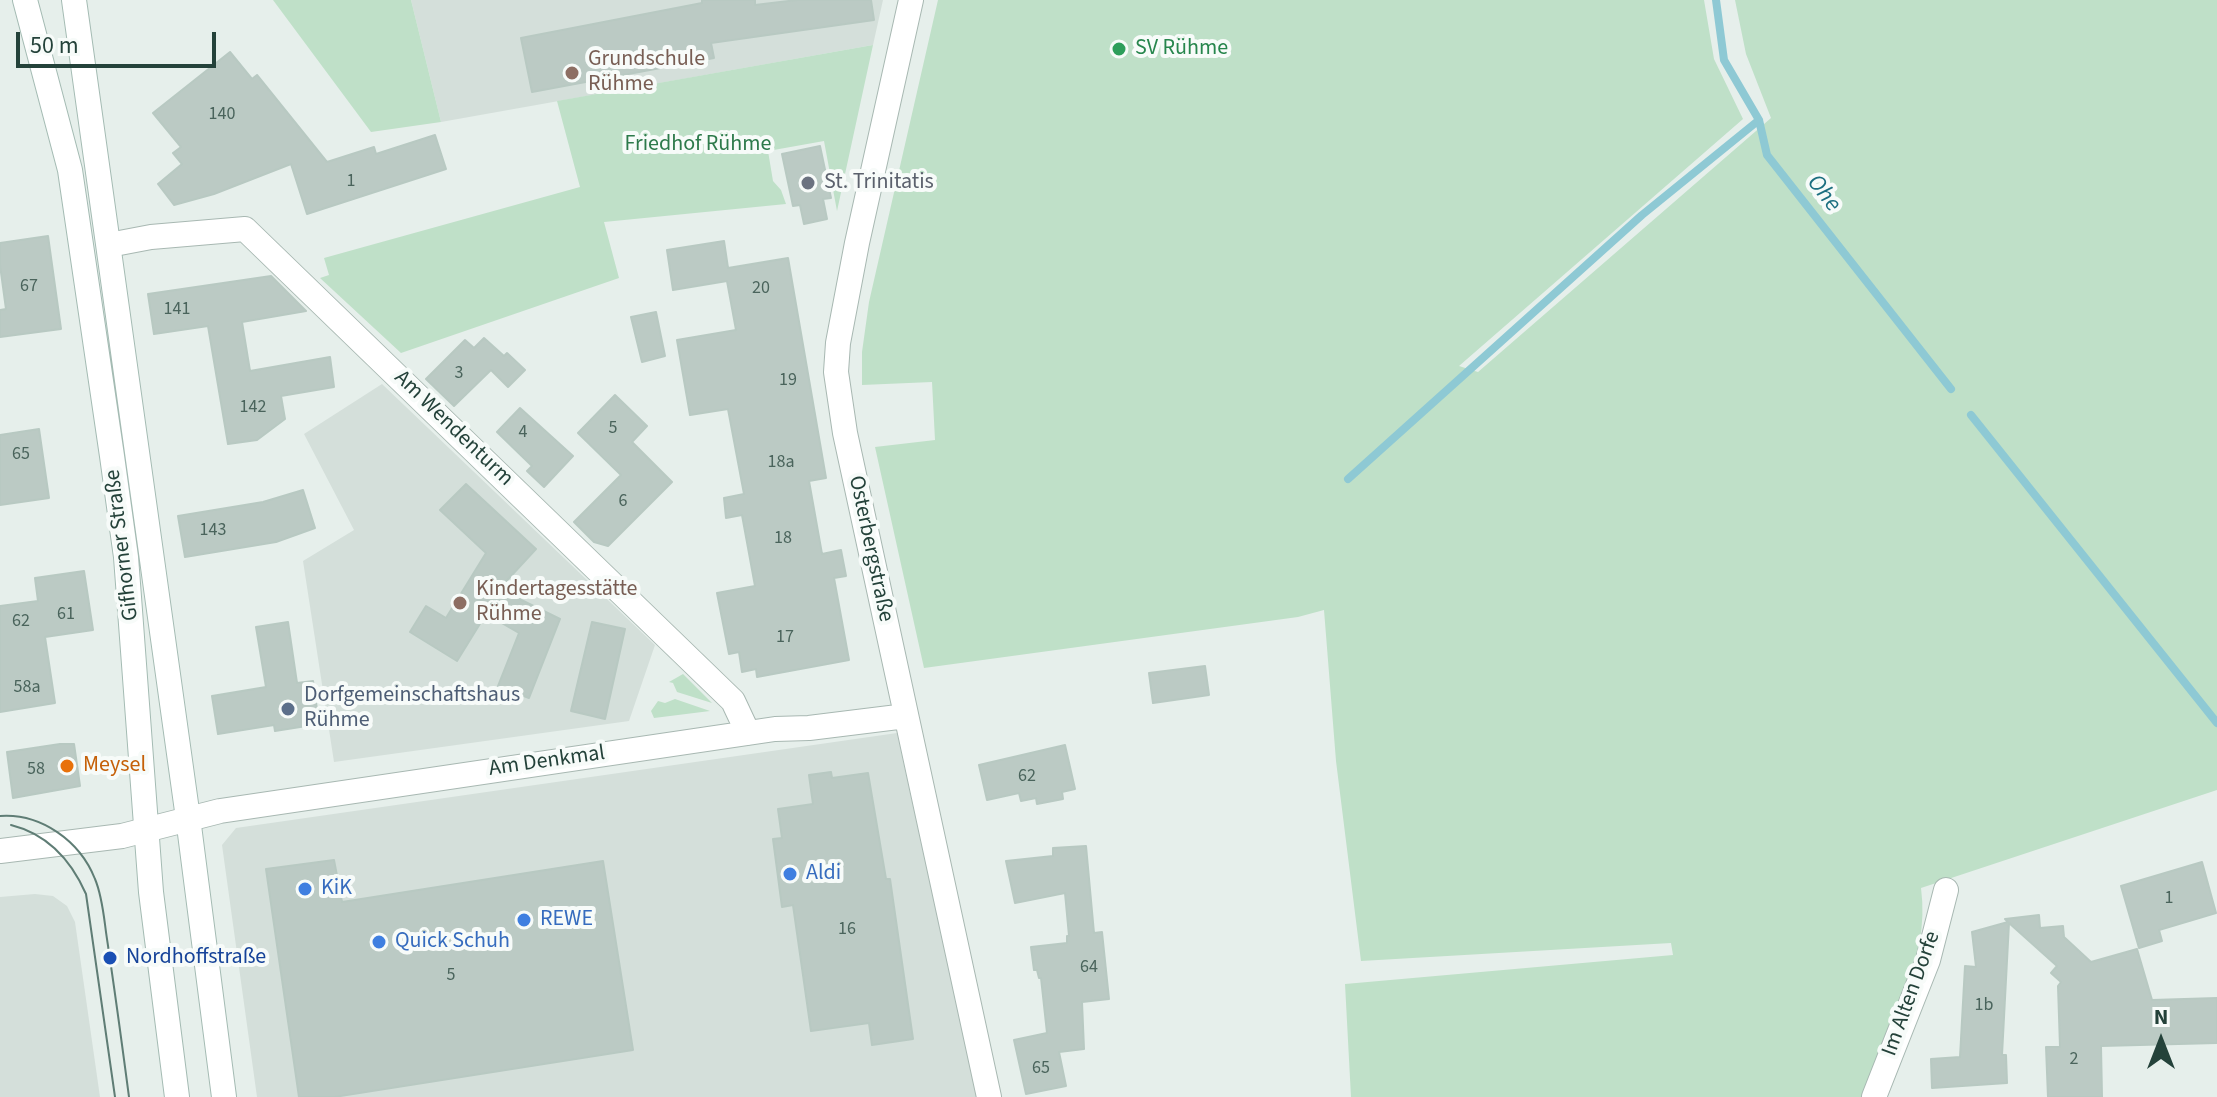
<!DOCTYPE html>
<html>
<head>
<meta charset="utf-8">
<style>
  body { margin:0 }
  #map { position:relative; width:2217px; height:1097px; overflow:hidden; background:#e6efeb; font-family:"Source Sans 3",sans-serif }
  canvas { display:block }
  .north { position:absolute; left:2121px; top:1001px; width:80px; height:80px; -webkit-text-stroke:6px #f7fbf9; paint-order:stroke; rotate:0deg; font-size:22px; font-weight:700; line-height:32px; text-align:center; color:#24423a }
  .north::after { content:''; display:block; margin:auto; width:28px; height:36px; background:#24423a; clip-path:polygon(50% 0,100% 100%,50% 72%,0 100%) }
  .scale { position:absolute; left:16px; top:32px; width:200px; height:36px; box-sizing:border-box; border:4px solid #24423a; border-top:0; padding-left:10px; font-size:24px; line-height:28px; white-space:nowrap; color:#24423a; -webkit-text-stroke:6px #f7fbf9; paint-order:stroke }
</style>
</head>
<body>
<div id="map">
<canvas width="2217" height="1097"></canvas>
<div class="north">N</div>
<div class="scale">50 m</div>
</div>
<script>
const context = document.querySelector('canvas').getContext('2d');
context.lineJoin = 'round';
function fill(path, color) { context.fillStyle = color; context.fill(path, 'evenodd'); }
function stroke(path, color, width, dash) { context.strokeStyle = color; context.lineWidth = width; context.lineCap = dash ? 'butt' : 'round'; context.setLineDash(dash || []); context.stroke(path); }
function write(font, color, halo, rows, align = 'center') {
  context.font = font + ' "Source Sans 3",sans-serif'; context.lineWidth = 8; context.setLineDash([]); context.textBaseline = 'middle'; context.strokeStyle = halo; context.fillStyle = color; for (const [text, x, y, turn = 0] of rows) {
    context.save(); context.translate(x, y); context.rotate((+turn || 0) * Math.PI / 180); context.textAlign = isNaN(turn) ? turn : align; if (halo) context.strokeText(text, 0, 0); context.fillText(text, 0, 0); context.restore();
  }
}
const built = new Path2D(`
  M411,0H883L873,45L441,122Z
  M382,384L655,645L629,721L334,762L303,561L354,530L304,434Z
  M897,733L977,1097H257L222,845L236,828Z
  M35,894L53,896L67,906L75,922L100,1097H0V897Z`);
const green = new Path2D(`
  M273,0H411L441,122L371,132Z
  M938,0H1704L1714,59L1743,119L1459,366L1478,372L1771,118L1746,54L1735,0H2217V790L1921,888C1931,961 1888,1031 1861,1097H1351L1345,984L1673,955L1671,943L1361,961L1336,761L1324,610L1298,617L924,668L875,447L935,440L932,382L862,385V352L869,302Z
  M873,45L837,211L824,141L768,151L773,181L781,190L786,204L604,222L619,278L401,353L320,278L329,275L324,258L580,187L557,101Z
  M683,674L712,703L677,692L673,683L669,682Z
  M675,699L710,711L654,718L651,711L658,701L665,703Z`);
const stream = new Path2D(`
  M1716,0L1724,60L1759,120L1767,155L1951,389
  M1971,415L2217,723
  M1348,479L1642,215L1759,120`);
const building = new Path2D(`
  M702,0H755V5L797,0H871L874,20L711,43L714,58L532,92L521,38L702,3Z
  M230,52L252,79L257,75L327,162L374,147L376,154L435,135L446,169L307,214L291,164L214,194L174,205L158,184L182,164L173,153L181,147L153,113Z
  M820,146L831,198L823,199L827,219L804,224L800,205L793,206L782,154Z
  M48,236L61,329L0,337V310L6,309L0,265V243Z
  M724,241L728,268L788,258L826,478L809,481L822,554L841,550L846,576L834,578L849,660L757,677L756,669L742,672L739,652L729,654L717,593L755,586L742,515L726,518L724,498L744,494L728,409L690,415L677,340L736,330L727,281L673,290L667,250Z
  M271,276L306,311L242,322L250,371L330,357L334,387L281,396L285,419L257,440L228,444L208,326L154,334L148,294Z
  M656,312L665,356L642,362L631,317Z
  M484,338L504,356L507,353L525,370L508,387L491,370L454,406L426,379L465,340L474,348Z
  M615,395L647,426L632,442L672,482L608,546L594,542L574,522L621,475L578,433Z
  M520,408L573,456L544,487L527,471L532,466L497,432Z
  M39,429L49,498L0,505V435Z
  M466,484L536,549L499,589L560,619L529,698L498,686L519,633L486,614L457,661L410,632L426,606L446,618L486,553L440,510Z
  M303,490L315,528L276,542L185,557L178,516L263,502Z
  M84,571L93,630L45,637L55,703L0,712V606L38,601L35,578Z
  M288,622L297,683L313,681L319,724L275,731L274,725L218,734L212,696L266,687L256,627Z
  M592,622L625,629L605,719L571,711Z
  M1205,666L1209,695L1153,703L1149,673Z
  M60,744H74L80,786L13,798L7,752Z
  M1065,745L1075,789L1062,792L1063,799L1037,804L1036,798L1021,801L1019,793L987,800L979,765Z
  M831,772L832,778L868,773L886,879H890L913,1039L872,1045L869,1023L811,1031L793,905L782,907L773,839L782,838L778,809L813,804L809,775Z
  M1086,846L1094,933L1102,932L1109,999L1082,1002L1084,1049L1059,1052L1066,1086L1026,1094L1014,1040L1047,1033L1041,978H1039L1037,970H1034L1031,947L1067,943V936H1069L1065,893L1015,903L1006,861L1053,856V848Z
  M334,860L342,902L603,861L633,1050L334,1097H299L266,869Z
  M2202,862L2216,913L2159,930L2162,941L2139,948L2121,886Z
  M2039,915L2040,928L2063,926L2064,937L2091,962L2137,949L2152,1000L2217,998V1043L2101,1046L2102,1097H2048L2046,1047H2060L2058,986L2061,982L2051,973L2057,966L2009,923L2002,1055H2006L2007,1083L1932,1088L1931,1059L1960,1057L1965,966L1976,967L1972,932L2008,922L2005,919Z`);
const minor = new Path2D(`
  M911,0L857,243L838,343L836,372L845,433L989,1097
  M109,245L151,237L245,229L733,701L748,733
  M0,851L122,836L220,811L775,729L809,728L906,716
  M1874,1097L1928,960L1946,890`);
const secondary = new Path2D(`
  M25,0L70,170L112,456L126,557L151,892L177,1097
  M74,0L188,818L224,1097`);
const tram = new Path2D(`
  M0,816C41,813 80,841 95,879C103,898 104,920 107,939C115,992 122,1044 129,1097
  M11,825C47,834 71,860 86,894L115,1097`);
const markers = [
  [1119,49,8,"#2e9e5b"],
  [572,73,8,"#8d6e63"],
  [808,183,8,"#6b7280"],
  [460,603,8,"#8d6e63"],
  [288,709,8,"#5c6f8a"],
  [67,766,8,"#e8710a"],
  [790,874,8,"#3f7fe0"],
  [305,889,8,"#3f7fe0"],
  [524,920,8,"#3f7fe0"],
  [379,942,8,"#3f7fe0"],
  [110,958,8,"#1a4fb4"]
];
const numberNames = [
  ["140",222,115],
  ["1",351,182],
  ["67",29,287],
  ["20",761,289],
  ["141",177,310],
  ["3",459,374],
  ["19",788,381],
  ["142",253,408],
  ["5",613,429],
  ["4",523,433],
  ["65",21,455],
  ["18a",781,463],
  ["6",623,502],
  ["143",213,531],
  ["18",783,539],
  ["61",66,615],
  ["62",21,622],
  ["17",785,638],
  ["58a",27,688],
  ["58",36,770],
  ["62",1027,777],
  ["1",2169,899],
  ["16",847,930],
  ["64",1089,968],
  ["5",451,976],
  ["1b",1984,1006],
  ["2",2074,1060],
  ["65",1041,1069]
];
const leisureNames = [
  ["SV Rühme",1135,49]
];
const educationNames = [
  ["Grundschule",588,60],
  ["Rühme",588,85],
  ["Kindertagesstätte",476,590],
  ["Rühme",476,615]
];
const parkNames = [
  ["Friedhof Rühme",698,145]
];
const worshipNames = [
  ["St. Trinitatis",824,183]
];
const streetNames = [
  ["Am Wendenturm",453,429,44],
  ["Gifhorner Straße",123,545,-97],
  ["Osterbergstraße",870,549,78],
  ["Am Denkmal",547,762,-8],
  ["Im Alten Dorfe",1912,994,-70]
];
const serviceNames = [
  ["Dorfgemeinschaftshaus",304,696],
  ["Rühme",304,721]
];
const foodNames = [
  ["Meysel",83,766]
];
const shopNames = [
  ["Aldi",806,874],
  ["KiK",321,889],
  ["REWE",540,920],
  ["Quick Schuh",395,942]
];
const transitNames = [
  ["Nordhoffstraße",126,958]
];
const waterNames = [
  ["Ohe",1823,194,52]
];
fill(built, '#d4dfda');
fill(green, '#bfe0c8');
stroke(stream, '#8ec9d4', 8);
fill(building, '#bbcac4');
stroke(building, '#b8c9c2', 2);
stroke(minor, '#a8b8b2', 26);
stroke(secondary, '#a4bbb3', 26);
stroke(minor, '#fff', 24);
stroke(secondary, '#fff', 24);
stroke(tram, '#5f7d75', 2);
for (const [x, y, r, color] of markers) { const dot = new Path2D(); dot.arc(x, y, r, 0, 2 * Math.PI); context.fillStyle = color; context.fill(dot); stroke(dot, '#f7fbf9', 3); }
write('18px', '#4a645c', null, numberNames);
write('22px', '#27864d', '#f7fbf9', leisureNames, 'left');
write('22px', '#785e54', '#f7fbf9', educationNames, 'left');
write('22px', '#2d7a4b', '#f7fbf9', parkNames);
write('22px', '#5b616d', '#f7fbf9', worshipNames, 'left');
write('22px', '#24423a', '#f7fbf9', streetNames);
write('22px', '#4e5e75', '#f7fbf9', serviceNames, 'left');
write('22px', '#c56008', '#f7fbf9', foodNames, 'left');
write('22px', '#366cbe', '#f7fbf9', shopNames, 'left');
write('22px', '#164399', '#f7fbf9', transitNames, 'left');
write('italic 24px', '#1c6f80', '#f7fbf9', waterNames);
</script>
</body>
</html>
